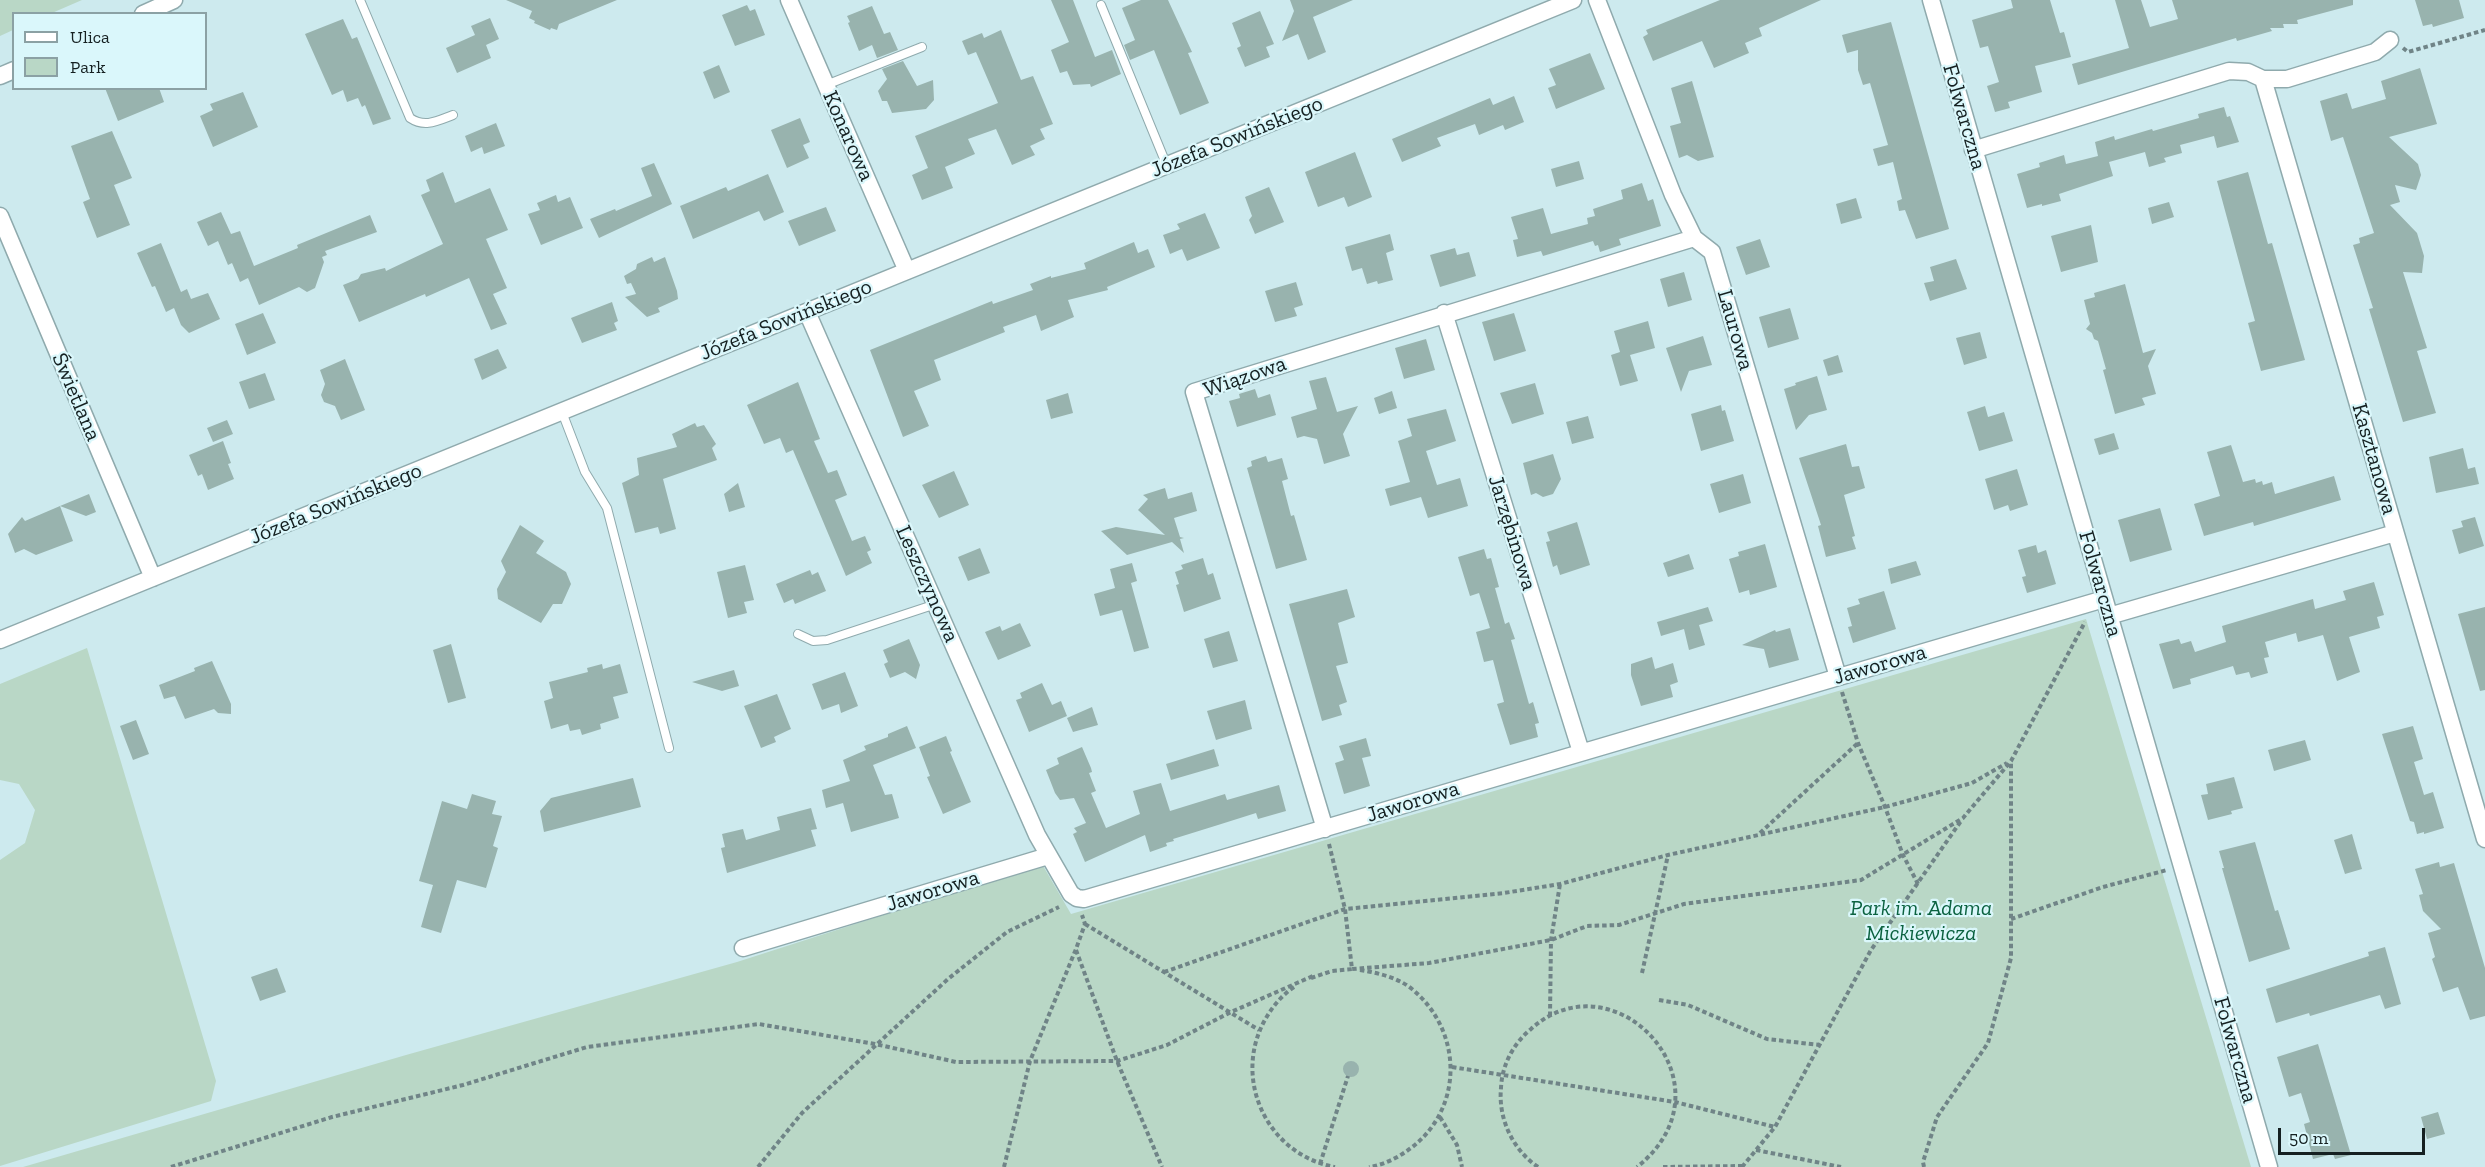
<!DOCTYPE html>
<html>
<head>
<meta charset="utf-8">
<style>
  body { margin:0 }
  #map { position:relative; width:2485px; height:1167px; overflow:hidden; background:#cdeaee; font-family:"Zilla Slab",serif }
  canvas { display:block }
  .legend { position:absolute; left:12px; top:12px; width:195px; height:78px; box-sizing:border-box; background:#daf7fb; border:2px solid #8ba1a4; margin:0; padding:8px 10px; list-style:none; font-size:18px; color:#152021 }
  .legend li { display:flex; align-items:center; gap:12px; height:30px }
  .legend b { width:30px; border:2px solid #8ba1a4 }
  .scale { position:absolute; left:2278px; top:1128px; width:147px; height:27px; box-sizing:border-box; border:3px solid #152021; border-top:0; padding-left:8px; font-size:18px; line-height:21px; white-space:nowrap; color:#152021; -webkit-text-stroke:4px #daf7fb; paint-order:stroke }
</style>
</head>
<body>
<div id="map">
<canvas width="2485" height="1167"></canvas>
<ul class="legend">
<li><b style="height:8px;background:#fff"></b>Ulica</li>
<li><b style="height:16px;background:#b9d7c6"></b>Park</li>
</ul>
<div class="scale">50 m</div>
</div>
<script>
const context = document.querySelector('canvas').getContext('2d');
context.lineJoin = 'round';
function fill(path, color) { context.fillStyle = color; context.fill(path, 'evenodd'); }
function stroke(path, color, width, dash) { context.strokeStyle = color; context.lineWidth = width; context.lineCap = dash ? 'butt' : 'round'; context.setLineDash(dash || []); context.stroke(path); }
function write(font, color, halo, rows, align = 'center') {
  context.font = font + ' "Zilla Slab",serif'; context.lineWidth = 4.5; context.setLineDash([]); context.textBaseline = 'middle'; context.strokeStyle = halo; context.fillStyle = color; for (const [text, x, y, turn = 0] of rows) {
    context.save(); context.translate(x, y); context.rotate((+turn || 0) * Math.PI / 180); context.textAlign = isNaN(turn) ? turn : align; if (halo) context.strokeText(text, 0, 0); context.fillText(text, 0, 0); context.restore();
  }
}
const green = new Path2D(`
  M0,0H82L52,13L14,14L13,30L0,36Z
  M2086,619L2251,1167H23L406,1055L737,962L1042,864L1071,914Z
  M87,648L216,1081L211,1101L0,1166V860L25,843L35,810L19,784L0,780V684Z`);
const building = new Path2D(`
  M506,0H617L559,24L557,30L551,28L550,30L534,23L535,21L529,18L532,11Z
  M1051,0H1073L1095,57L1112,50L1121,74L1091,87L1090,84L1073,85L1067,71L1060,73L1051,50L1069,42Z
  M1141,0H1168L1192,52L1188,53L1209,103L1180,115L1154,50L1130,60L1124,45L1135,40L1122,8Z
  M1290,0H1353L1313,17L1326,52L1308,60L1298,34L1282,41L1294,11Z
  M1720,0H1821L1759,28L1762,36L1745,43L1749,53L1714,68L1702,41L1653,61L1643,37L1648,34L1646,30Z
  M2011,0H2050L2060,33L2064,32L2071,57L2035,66L2042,92L2008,102L2010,108L1995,112L1987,86L1999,82L1988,46L1980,48L1972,20L2013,8Z
  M2115,0H2141L2150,27L2178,19L2172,0H2353V5L2297,20L2298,24H2283L2284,28H2270L2272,31L2237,41L2236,38L2078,85L2072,64L2129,48Z
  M2415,0H2459L2464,18L2433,27L2432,24L2423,26Z
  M747,5L750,11L755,9L765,35L735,46L722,15Z
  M872,6L884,34L890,32L898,50L877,58L872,45L859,51L848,23L850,22L847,16Z
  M1260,11L1274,44L1266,47L1270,57L1245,67L1237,48L1241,46L1232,23Z
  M490,18L499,39L486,45L491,58L457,73L446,48L475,35L471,26Z
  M343,19L352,39L357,37L391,119L373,125L365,105L362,107L358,98L347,102L343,90L332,95L305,34Z
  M1891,22L1949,229L1916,239L1905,210L1899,211L1897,201L1902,199L1893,162L1878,166L1873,149L1888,145L1870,83L1863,85L1858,70V50L1847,53L1842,35Z
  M1001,30L1021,80L1033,76L1053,124L1040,129L1045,139L1030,146L1035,155L1012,165L996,129L968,139L975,154L945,167L953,188L922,200L912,175L928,168L915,136L998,103L976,52L968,55L962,41L982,33L984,38Z
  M1590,53L1605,89L1556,109L1548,88L1556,85L1549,69Z
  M903,61L917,86L933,80L934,100L926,109L892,113L887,101H882L878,91L887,79L882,69Z
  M719,65L730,92L714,99L703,72Z
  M2420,68L2437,124L2389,137L2418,164L2421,175L2416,190L2395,185L2400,202L2390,205L2417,233L2424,256L2422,273L2403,272L2427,348L2417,351L2436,413L2403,422L2369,309L2373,308L2353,245L2360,243L2359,238L2374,233L2343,137L2331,141L2320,101L2347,93L2352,109L2386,99L2381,81Z
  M1692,81L1714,157L1698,161L1687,155L1679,158L1670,126L1681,123L1671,88Z
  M105,88H159L164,102L118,121Z
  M243,92L258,127L213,147L200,116L213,110L210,104Z
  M1514,96L1524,122L1505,130L1503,125L1479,135L1475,124L1437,138L1441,146L1402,162L1392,139L1490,98L1493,105Z
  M2224,107L2227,117L2230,116L2239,142L2217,148L2214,136L2180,145L2182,153L2164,158L2166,162L2149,167L2145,152L2109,162L2113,176L2059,194L2061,201L2042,206V204L2027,208L2017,174L2040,167L2039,163L2064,155L2066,164L2098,156L2095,142L2114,136L2115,140L2152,129L2153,131L2199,118L2198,114Z
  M800,118L810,142L803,145L809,158L787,168L771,130Z
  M496,123L505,146L484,154L482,147L471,152L465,136Z
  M112,131L132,178L114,185L130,225L97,238L83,202L90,199L71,146Z
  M1355,152L1372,197L1348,207L1344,197L1318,207L1305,172Z
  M1579,161L1584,179L1556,187L1551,169Z
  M654,163L672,204L599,238L590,219L615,209L616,211L652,196L641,168Z
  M443,172L455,203L490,188L508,230L486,239L507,288L493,294L507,324L491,330L469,278L426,297L425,294L359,322L343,285L358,279L361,274L385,268L386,271L443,244L421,195L430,191L426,180Z
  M2248,172L2268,244L2272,243L2305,360L2261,371L2248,323L2255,321L2217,181Z
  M768,174L784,212L764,221L759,211L693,239L680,206L726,187L728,191Z
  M1642,183L1648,201L1653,199L1661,226L1619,239L1621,245L1600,252L1598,245L1595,246L1593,241L1543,256L1541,251L1517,257L1513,240L1518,239L1511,217L1543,208L1551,234L1588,224L1587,218L1595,216L1593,209L1623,199L1621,190Z
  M1269,187L1284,222L1255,234L1249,220L1252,216L1245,197Z
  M556,195L558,202L570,197L583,228L541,245L528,214L540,210L537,203Z
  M1856,198L1862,218L1841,224L1836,204Z
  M2169,202L2174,217L2152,224L2148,208Z
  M826,207L836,231L799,246L788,221Z
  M221,212L231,234L240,231L254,266L298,248L297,245L370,215L377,232L325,251L327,255L322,257L324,262L315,288L307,292L299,287L259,305L248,278L240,282L232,263L228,265L218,241L208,246L197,222Z
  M1205,213L1220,248L1187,261L1182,249L1170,254L1163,235L1180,229L1177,224Z
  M2091,225L2098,262L2061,272L2051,236Z
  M1390,234L1394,250L1386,253L1393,280L1378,284L1377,281L1367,284L1362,268L1352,271L1345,247Z
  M1760,239L1770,267L1746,275L1736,247Z
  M1134,242L1138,253L1148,249L1155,267L1107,287L1108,290L1068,300L1074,317L1041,331L1036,315L1003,327L1005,332L934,360L941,380L914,391L929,426L903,437L870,350L992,301L993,304L1033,290L1030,284L1051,276V278L1086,269L1084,263Z
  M161,243L181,292L187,289L191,299L208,293L220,319L189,333L181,325L174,308L166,312L155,286L152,287L137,253Z
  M1455,248L1457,255L1469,252L1476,276L1440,287L1430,255Z
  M652,257L654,262L665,257L677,291L678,299L658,308L660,312L647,317L625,297L636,294L631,283L627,284L624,276L636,269L637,264Z
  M1956,259L1967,289L1930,301L1924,283L1934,281L1930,267Z
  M1684,272L1692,300L1668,307L1660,279Z
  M1296,282L1303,305L1294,308L1297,316L1275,322L1265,291Z
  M2125,284L2143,353L2156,349L2148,366L2156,394L2142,398L2145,405L2115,414L2103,370L2106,369L2098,341L2094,339L2092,333L2086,329L2090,324L2084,300L2095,297L2094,293Z
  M612,302L618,321L614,323L617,330L582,343L571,318Z
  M1790,308L1799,339L1768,348L1759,317Z
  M263,313L276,343L247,355L235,324Z
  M1514,313L1526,351L1494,361L1482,322Z
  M1648,321L1655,348L1630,355L1638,381L1620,386L1611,355L1620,352L1614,331Z
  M1980,332L1987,358L1964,365L1956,338Z
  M1703,336L1712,365L1689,371L1681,392L1666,348Z
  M1426,339L1435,370L1404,379L1395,348Z
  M498,349L507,368L482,380L474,359Z
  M1838,355L1843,372L1828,376L1823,360Z
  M345,359L365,410L341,420L335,406L324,402L321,395L325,384L320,370Z
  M265,373L275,400L249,409L239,382Z
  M1817,376L1827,410L1809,415L1796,430L1784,389L1796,385L1795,383Z
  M1326,377L1337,412L1358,406L1343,434L1350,456L1324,464L1317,439L1304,436L1297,438L1291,417L1317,409L1309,381Z
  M798,382L820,439L814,441L828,473L837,470L847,495L835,500L852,541L865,536L871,550L867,552L872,563L846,576L793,450L786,453L780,438L764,444L747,405Z
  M1535,383L1544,414L1512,424L1500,393Z
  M1255,389L1258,398L1270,394L1276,415L1237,427L1229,401L1240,398L1239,394Z
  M1392,391L1397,408L1379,414L1374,398Z
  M1068,393L1073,413L1051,419L1046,400Z
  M1721,405L1722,411L1725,410L1734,441L1701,451L1691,414Z
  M1985,406L1988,417L2004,412L2013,441L1979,451L1967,412Z
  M1446,409L1456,441L1426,451L1437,485L1460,478L1468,506L1428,518L1421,497L1390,506L1385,489L1410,482L1398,441L1412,436L1407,419Z
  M1588,416L1594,438L1572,444L1566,422Z
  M227,420L233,434L213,442L207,428Z
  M695,423L697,427L704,425L716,444L712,448L717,460L663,479L676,529L660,534L658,527L635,533L622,483L639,475L637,458L677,447L672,434Z
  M2114,433L2119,449L2099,455L2094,439Z
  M223,441L231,463L228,464L234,479L208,490L202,474L198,476L189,455Z
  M1846,444L1852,467L1859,466L1865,488L1844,495L1855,536L1852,537L1856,549L1826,557L1818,526L1821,525L1799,458Z
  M2231,445L2243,482L2255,479L2256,483L2262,481L2263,485L2272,482L2275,494L2334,476L2341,500L2254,526L2253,522L2204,536L2194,504L2220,496L2207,452Z
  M2463,448L2468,469L2475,467L2479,484L2436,493L2429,457Z
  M1553,454L1561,479L1553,494L1543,497L1536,493L1531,495L1523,463Z
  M1266,456L1268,462L1282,458L1288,479L1282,481L1291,516L1294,515L1307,560L1276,569L1247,468L1252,466L1251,461Z
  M2017,469L2028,505L2010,511L2008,505L1994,510L1985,479Z
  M954,471L969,505L939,518L922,485Z
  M1743,474L1751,503L1719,513L1710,484Z
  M738,483L745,507L729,512L724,494Z
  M1165,488L1168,499L1192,492L1197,511L1174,518L1180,537L1184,538L1180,539L1184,553L1172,542L1127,555L1101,531L1116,527L1165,535L1138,510L1148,499L1143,495Z
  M89,494L96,512L86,516L60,506Z
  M60,506L73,541L36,555L24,549L15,553L8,534L22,517L25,521Z
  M2160,508L2172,550L2130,562L2118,520Z
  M2475,517L2484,546L2459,554L2452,530L2463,527L2461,521Z
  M1577,522L1590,565L1560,575L1557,565L1553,567L1546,542L1550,541L1547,532Z
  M520,525L544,541L536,553L566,572L571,584L562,604H553L541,623L498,599L497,589L506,572L501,561Z
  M1765,544L1777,587L1750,595L1749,590L1739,593L1729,559L1739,556L1738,552Z
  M2036,545L2038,553L2046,550L2056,584L2027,593L2022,577L2026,576L2018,550Z
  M980,548L990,573L968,581L958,557Z
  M1484,549L1487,559L1491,558L1499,587L1495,588L1505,624L1509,622L1515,639L1511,640L1529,704L1533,702L1539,723L1535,724L1538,737L1510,745L1497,704L1504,702L1493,660L1484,662L1476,632L1490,628L1479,593L1470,596L1458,557Z
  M1689,554L1694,569L1668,577L1663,563Z
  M1203,558L1208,575L1213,573L1221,599L1184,612L1176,585L1179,584L1175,572L1183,569L1181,565Z
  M1916,561L1921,575L1891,584L1888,569Z
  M1132,563L1137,581L1131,583L1149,648L1134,652L1122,610L1100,616L1094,594L1115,588L1110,569Z
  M745,565L754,600L744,602L747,613L728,618L717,572Z
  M810,570L812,575L818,572L826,591L795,604L793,599L784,603L776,584Z
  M2374,582L2384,615L2377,617L2380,628L2349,637L2360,672L2337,681L2323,635L2298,642L2296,633L2265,642L2269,657L2264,658L2268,673L2251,678L2249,672L2236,675L2233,666L2190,679L2191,684L2173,689L2159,644L2179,639L2181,644L2191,641L2195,652L2226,642L2222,626L2313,599L2315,609L2346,600L2343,591Z
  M1347,589L1355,617L1338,623L1348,663L1336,666L1347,702L1339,705L1342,715L1322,721L1289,604Z
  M1884,591L1896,629L1853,643L1848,627L1852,626L1847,608L1860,604L1858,599Z
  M1708,607L1713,621L1699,625L1705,645L1689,650L1684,629L1661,636L1657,622Z
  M2485,607V690L2480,691L2458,614Z
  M1020,623L1031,646L998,660L985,632L1000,626L1002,631Z
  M1790,628L1799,660L1769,668L1764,649L1742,645L1775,630L1776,632Z
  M1229,631L1238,661L1213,668L1204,639Z
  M909,639L920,665L916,679L905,672L890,678L884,664L888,662L883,650Z
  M451,644L466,698L448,703L433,650Z
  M1652,657L1655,669L1673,663L1678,682L1670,685L1673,697L1641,706L1631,675V664Z
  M212,661L231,704V714L218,713L214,709L185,719L175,696L164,699L159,685L195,671L194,668Z
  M602,664L603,669L620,664L628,693L613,697L619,718L600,724L601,729L582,735L580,729L570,731L568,724L551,729L544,701L553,698L549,682L588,672L587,668Z
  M734,670L739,686L722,691L692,682Z
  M845,672L858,706L841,713L839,704L822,710L812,684Z
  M1042,683L1052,705L1061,701L1067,716L1029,732L1016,700L1022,698L1020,693Z
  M777,694L791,729L774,737L776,742L761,748L744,706Z
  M1245,700L1252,729L1216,740L1207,711Z
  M1092,707L1098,725L1073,732L1067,718Z
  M136,720L149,754L133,760L120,726Z
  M907,726L916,748L873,765L885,795L892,794L899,818L851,832L843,803L826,808L822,790L850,781L843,760L866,750L864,746L888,737V734Z
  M2413,726L2423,759L2414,762L2424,795L2433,792L2444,828L2424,834V832L2417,834L2414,822L2410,821L2382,734Z
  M946,736L952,751L950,752L971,802L943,814L927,777L930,776L919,747Z
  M1366,738L1371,756L1362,758L1370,786L1344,794L1335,763L1344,760L1339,746Z
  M2305,740L2311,760L2274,771L2268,750Z
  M1082,747L1091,768L1092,772L1089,773L1096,791L1091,793L1106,828L1140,814L1133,791L1161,783L1170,811L1225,794L1227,800L1279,785L1286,811L1258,819L1256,813L1218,825L1173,839L1174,841L1166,843L1167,846L1150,852L1145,835L1085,862L1073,834L1077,832L1074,828L1086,823L1074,798L1060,800L1055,793L1046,770L1059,764L1057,758Z
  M1214,749L1219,766L1171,780L1166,764Z
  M2234,777L2243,808L2231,811L2232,814L2208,820L2201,795L2208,794L2206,784Z
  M633,778L641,807L544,832L540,811L551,798Z
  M472,794L496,801L492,814L502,816L493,846L498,848L486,888L457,880L441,933L421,927L433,885L419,881L442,801L467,809Z
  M811,808L817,829L811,830L816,846L727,873L721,848L725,847L722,834L743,829L746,840L780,830L777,817Z
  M2352,834L2362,869L2345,874L2334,840Z
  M2255,842L2275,911L2278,910L2290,949L2249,962L2222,868H2224L2219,851Z
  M2439,862L2440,867L2454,863L2485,968V1016L2470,1020L2458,987L2443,992L2432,959L2435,957L2428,933L2441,929L2423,911L2419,895L2423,894L2415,869Z
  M2385,947L2401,1004L2385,1009L2380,995L2310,1016L2309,1013L2276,1023L2266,989L2369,956L2368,952Z
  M277,968L286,992L260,1001L251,977Z
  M2318,1044L2351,1155L2335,1159L2333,1154L2313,1159L2304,1124L2310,1122L2301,1093L2289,1097L2277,1057Z
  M1343 1069a8 8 0 1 1 16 0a8 8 0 1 1-16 0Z
  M2438,1112L2445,1134L2427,1139L2421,1117Z`);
const path = new Path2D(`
  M2403,48L2408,52L2485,30
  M1842,692L1858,743L1885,807L1903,855L1918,884
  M1760,833L1858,743
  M1329,844L1345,909L1352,969L1429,963L1551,940L1587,926L1619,925L1684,904L1861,880L1963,818L2011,761L2085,622
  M2011,919L2103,887L2167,870
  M1085,924L1259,1030
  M1076,950L1117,1061L1162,1167
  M1360,970C1378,973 1397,977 1412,989C1463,1031 1464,1108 1411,1148C1399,1157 1384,1165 1369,1167
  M1164,972L1345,909L1504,893L1560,884L1668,855L1885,807L1972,783L2007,763
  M1642,973L1668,855
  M1311,978L1332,971L1353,969
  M1294,987C1282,995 1273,1006 1266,1018C1231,1078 1267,1155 1335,1167
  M1659,1000L1688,1005L1767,1039L1820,1045
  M1550,1016L1551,940L1560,884
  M1452,1067L1675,1102L1775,1127
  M1440,1117L1457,1145L1462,1167
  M1756,1150L1841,1167
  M1320,1164L1348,1076
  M171,1167L332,1117L463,1085L587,1047L759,1024L875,1044L956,1062L1117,1061L1167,1045L1231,1012L1313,976
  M758,1167L802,1113L948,979L1007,932L1059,907
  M1004,1167L1030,1061L1076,949L1085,924L1082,915
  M1538,1167C1513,1150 1498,1119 1501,1088C1502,1065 1513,1044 1531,1029C1615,953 1739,1086 1637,1167
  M1663,1167L1742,1166
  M1742,1167L1775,1127L1871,950L1961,821
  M1924,1167L1923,1162L1937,1117L1988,1043L2011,958V762`);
const lane = new Path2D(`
  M360,0L410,118C425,128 437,121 453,115
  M1101,5L1167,166
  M826,85L922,47
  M562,412L585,472L607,508L669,748
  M798,634L813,641L827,640L936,604`);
const street = new Path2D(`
  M789,0L907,271
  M1597,0L1673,195L1694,238L1712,252L1838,677
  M1931,0L2269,1167
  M143,14L174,0
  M0,76L14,70
  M2263,79H2287L2375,52L2390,40
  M1973,150L2229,71L2248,72L2263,79L2485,839
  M0,216L153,578
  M807,312L1037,835L1071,894L1077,898L1084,899L2104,599
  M1444,313L1581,752
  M2109,616L2395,533
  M0,640L1573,0
  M1325,829L1194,392L1694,238
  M743,948L1048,856`);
const streetNames = [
  ["Folwarczna",1964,117,74],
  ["Konarowa",848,136,66],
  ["Józefa Sowińskiego",1237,137,-22],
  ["Józefa Sowińskiego",786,320,-22],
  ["Laurowa",1735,330,74],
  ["Wiązowa",1245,377,-19],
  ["Świetlana",76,397,67],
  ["Kasztanowa",2374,459,74],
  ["Józefa Sowińskiego",336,504,-22],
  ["Jarzębinowa",1512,533,73],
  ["Leszczynowa",927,584,66],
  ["Folwarczna",2100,584,74],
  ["Jaworowa",1880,665,-16],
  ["Jaworowa",1413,802,-17],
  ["Jaworowa",933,891,-17],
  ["Folwarczna",2235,1050,74]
];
const parkNames = [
  ["Park im. Adama",1921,909],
  ["Mickiewicza",1921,934]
];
fill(green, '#b9d7c6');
fill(building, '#98b3ae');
stroke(lane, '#8faaad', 10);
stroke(street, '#8faaad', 19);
stroke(path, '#708487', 4, [4.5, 3]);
stroke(lane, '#fff', 8);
stroke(street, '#fff', 16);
write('22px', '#152021', '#daf7fb', streetNames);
write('italic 22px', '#0b6240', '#daf7fb', parkNames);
</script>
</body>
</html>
